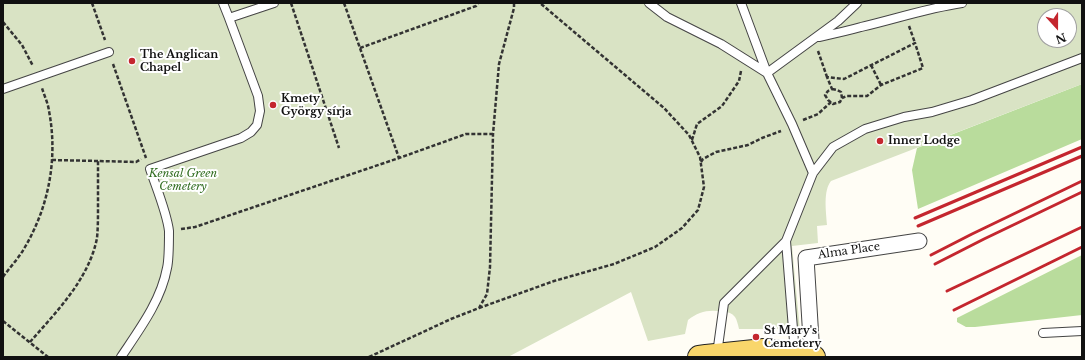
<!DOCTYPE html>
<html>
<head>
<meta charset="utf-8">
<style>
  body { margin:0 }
  #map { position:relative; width:1085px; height:360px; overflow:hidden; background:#fffdf5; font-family:"Libre Baskerville",serif }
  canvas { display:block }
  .frame { position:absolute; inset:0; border:4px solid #111; pointer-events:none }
  .north { position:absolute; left:1037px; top:8px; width:40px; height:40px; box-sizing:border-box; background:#fff; border:1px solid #a0a0a0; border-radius:50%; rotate:159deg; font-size:11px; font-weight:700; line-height:16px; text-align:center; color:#111 }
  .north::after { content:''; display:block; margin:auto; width:14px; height:18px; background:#c4262e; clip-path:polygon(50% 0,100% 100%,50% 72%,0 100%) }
</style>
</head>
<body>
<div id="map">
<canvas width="1085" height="360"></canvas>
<div class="frame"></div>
<div class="north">N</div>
</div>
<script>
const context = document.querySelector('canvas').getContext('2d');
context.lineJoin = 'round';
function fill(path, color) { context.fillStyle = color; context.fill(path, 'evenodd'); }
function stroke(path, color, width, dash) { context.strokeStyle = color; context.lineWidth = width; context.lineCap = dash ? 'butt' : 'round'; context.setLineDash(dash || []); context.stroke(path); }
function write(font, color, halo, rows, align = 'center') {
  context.font = font + ' "Libre Baskerville",serif'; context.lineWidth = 4; context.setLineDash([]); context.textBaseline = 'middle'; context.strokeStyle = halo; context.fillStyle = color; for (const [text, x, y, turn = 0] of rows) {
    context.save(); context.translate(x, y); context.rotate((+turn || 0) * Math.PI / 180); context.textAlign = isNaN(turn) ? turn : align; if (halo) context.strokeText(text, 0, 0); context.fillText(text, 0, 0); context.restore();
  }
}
const forest = new Path2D(`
  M1082,84V139L918,209L912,170L917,148Z
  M1082,255V315L975,327H966L957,322V318Z`);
const cemetery = new Path2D(`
  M3,3H1082V84L831,181C823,191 826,211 827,225L817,226L818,243L792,246L800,331L785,329H739C738,325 737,320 735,317C732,313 728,312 724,312C710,309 699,311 688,320L685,334L648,341L631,292L508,357H3ZM1045,16H1069V40H1045Z`);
const path = new Path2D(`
  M92,3L105,40
  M291,3L339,148
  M344,3L399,158
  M3,22L22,45L33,66
  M909,26L915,43
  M360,48L476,6L478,3
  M818,51L827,77
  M113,64L146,158
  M871,65L881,85
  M832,89L837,90L841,92L842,98L840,102L833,104L828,100L825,95L828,91L832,89L827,77L844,79L915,43L923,68L881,85L867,96H847L842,98
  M803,120L818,114L831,102
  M692,140L697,124L722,106L739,81L741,71
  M52,160L98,161
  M701,162L703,159L716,152L748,145L762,138L781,131
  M181,229L195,227L399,158L466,134H493
  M3,277C10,267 19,258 25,247C49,206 58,158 49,111C48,103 44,95 42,88
  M479,308L554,281L614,264L655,247L682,228L698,210L704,187L700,157L689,135L664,108L540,3
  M3,321L48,357
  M30,342C57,311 89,279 97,238C98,228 98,217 98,207C98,192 98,176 98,161L136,162L141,159
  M369,357L451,319L479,308L487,294L490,267L493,134L499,64L514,8V3`);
const lane = new Path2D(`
  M223,3L229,18
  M649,3L667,17L721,44L767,73L792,124L813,173
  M741,3L767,73L838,21L857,3
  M819,37C833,34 847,31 861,27C895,19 928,8 962,3
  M3,89L109,52
  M786,241L795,354
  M1043,333L1082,331
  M717,354L724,303L786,241L813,173L833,147L865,129L904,117L932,112L972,100L1082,58
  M121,357C139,330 161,301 167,268C169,260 169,239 169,231C167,213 156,187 150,169L241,138L251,132L257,125L260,111L258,96L229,18L274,3`);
const street = new Path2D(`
  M812,356L806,258L919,241`);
const primary = new Path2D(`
  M699,357L706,356L764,350L814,357`);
const rail = new Path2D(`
  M915,218L1082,147
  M918,226L1082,156
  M931,255L972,234L1082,181
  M935,264L984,239L1082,192
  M947,291L1082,227
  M954,310L1082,247`);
const markers = [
  [132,61,4,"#c4262e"],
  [273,105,4,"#c4262e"],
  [880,141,4,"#c4262e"],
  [756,337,4,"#c4262e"]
];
const poiNames = [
  ["The Anglican",140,55],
  ["Chapel",140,68],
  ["Kmety",281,99],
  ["György sírja",281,112],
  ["Inner Lodge",888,141],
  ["St Mary's",764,331],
  ["Cemetery",764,344]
];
const parkNames = [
  ["Kensal Green",183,174],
  ["Cemetery",183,187]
];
const streetNames = [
  ["Alma Place",849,251,-8]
];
fill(forest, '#b9dc9c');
fill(cemetery, '#d9e3c4');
stroke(lane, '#444', 10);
stroke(street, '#444', 17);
stroke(primary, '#222', 24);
stroke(path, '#333', 2.5, [4, 2]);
stroke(lane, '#fff', 8);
stroke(street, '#fff', 15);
stroke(primary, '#f9d66b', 22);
stroke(rail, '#c4262e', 3);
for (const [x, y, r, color] of markers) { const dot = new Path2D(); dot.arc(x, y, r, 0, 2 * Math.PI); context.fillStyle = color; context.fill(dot); stroke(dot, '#fff', 1.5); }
write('bold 11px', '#111', '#fff', poiNames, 'left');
write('italic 11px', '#2f6b1f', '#fff', parkNames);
write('11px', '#111', '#fff', streetNames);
</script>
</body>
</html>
